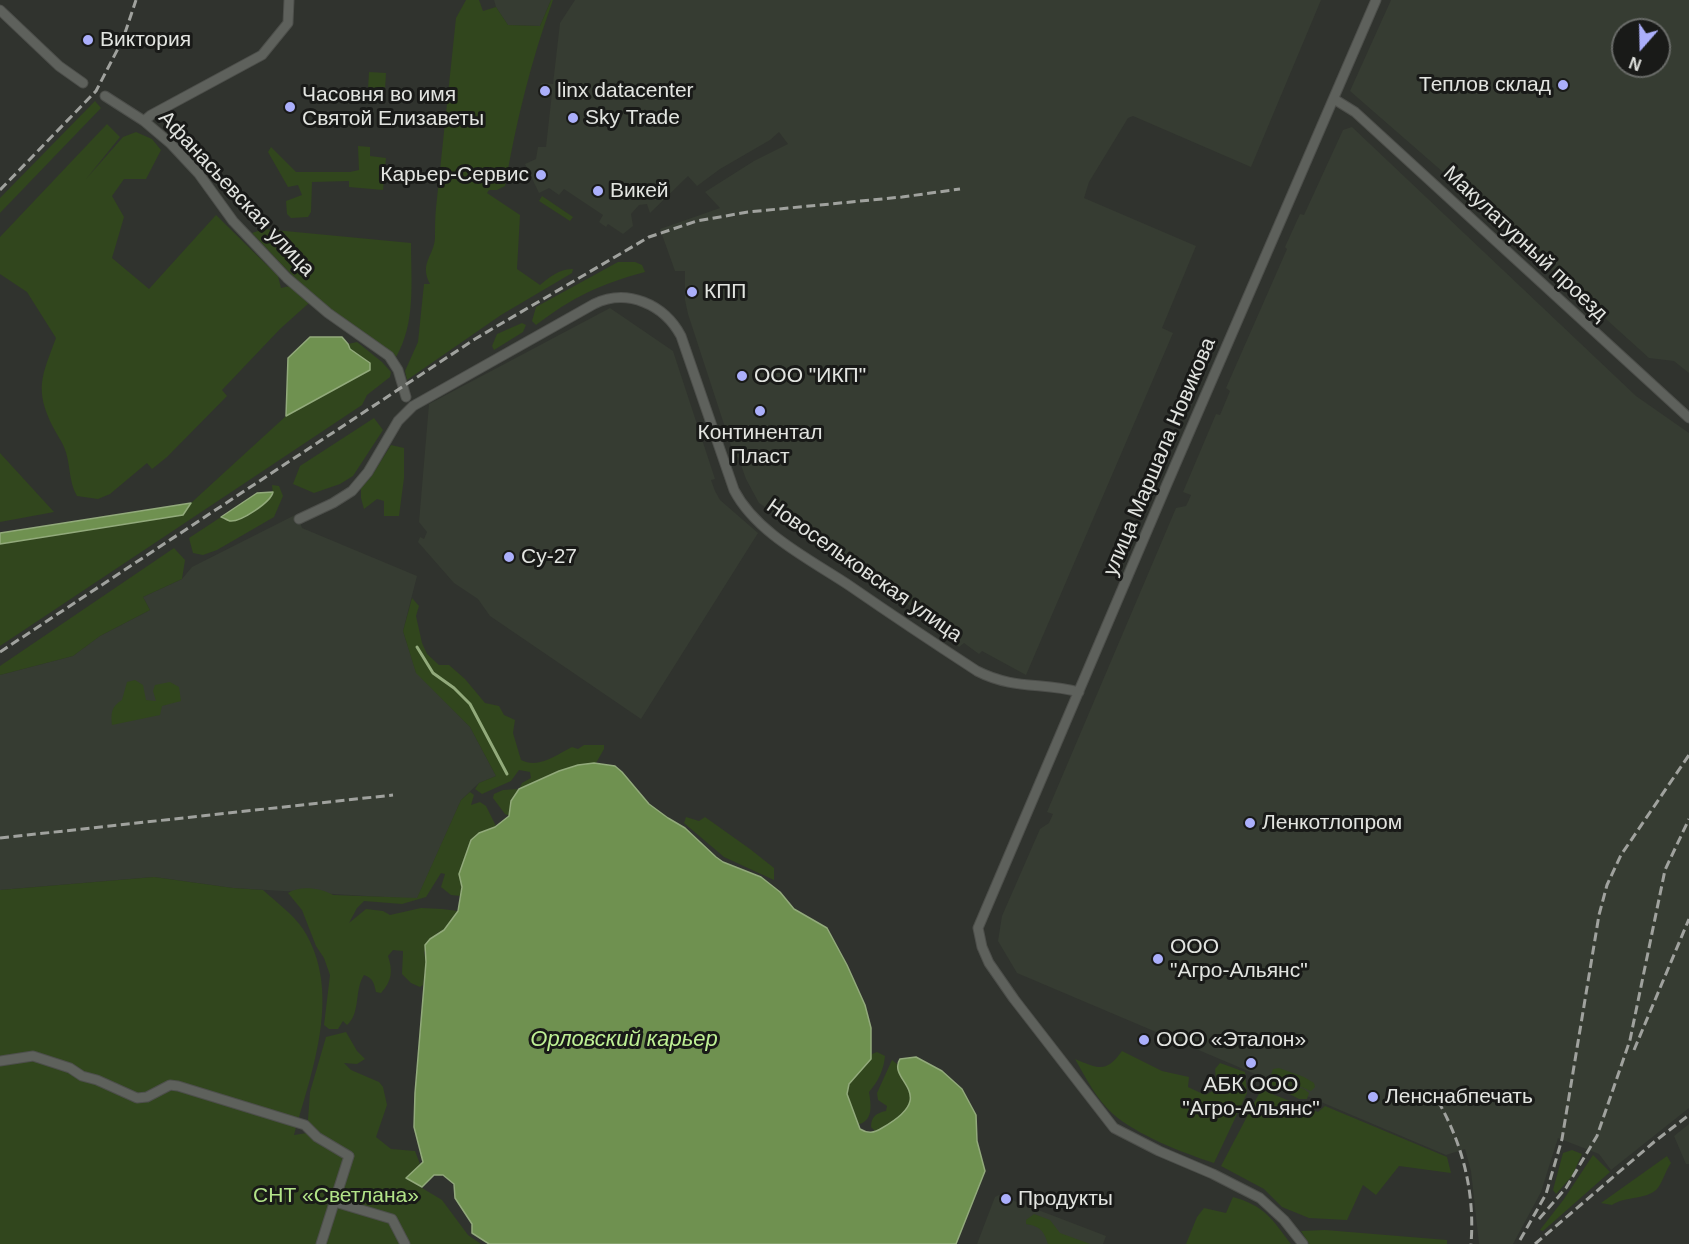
<!DOCTYPE html>
<html>
<head>
<meta charset="utf-8">
<style>
  body { margin:0 }
  #map { position:relative; width:1689px; height:1244px; overflow:hidden; background:#30332e; font-family:Arial,sans-serif }
  canvas { display:block }
  .north { position:absolute; left:1611px; top:18px; width:60px; height:60px; box-sizing:border-box; background:#191a18; border:2px solid #696b68; border-radius:50%; rotate:200deg; font-size:16px; font-weight:700; line-height:24px; text-align:center; color:#e2e4e0 }
  .north::after { content:''; display:block; margin:auto; width:21px; height:27px; background:#abaffb; clip-path:polygon(50% 0,100% 100%,50% 72%,0 100%) }
</style>
</head>
<body>
<div id="map">
<canvas width="1689" height="1244"></canvas>
<div class="north">N</div>
</div>
<script>
const context = document.querySelector('canvas').getContext('2d');
context.lineJoin = 'round';
function fill(path, color) { context.fillStyle = color; context.fill(path, 'evenodd'); }
function stroke(path, color, width, dash) { context.strokeStyle = color; context.lineWidth = width; context.lineCap = dash ? 'butt' : 'round'; context.setLineDash(dash || []); context.stroke(path); }
function write(font, color, halo, rows, align = 'center') {
  context.font = font + ' Arial,sans-serif'; context.lineWidth = 6; context.setLineDash([]); context.textBaseline = 'middle'; context.strokeStyle = halo; context.fillStyle = color; for (const [text, x, y, turn = 0] of rows) {
    context.save(); context.translate(x, y); context.rotate((+turn || 0) * Math.PI / 180); context.textAlign = isNaN(turn) ? turn : align; if (halo) context.strokeText(text, 0, 0); context.fillText(text, 0, 0); context.restore();
  }
}
const built = new Path2D(`
  M494,0H551L540,26L508,25L496,7Z
  M575,0H1321L1251,167L1133,116L1128,118L1089,182L1084,198L1196,246L1162,328L1173,333L1026,675L982,651L979,654L964,643L959,647L931,620L759,503L746,479L738,457L735,458L688,314L685,300V271H675L660,229L720,208L705,192L754,161L788,144L779,132L770,140L720,169L697,186L688,176L650,213L647,204L639,205L631,214L633,226L623,234L608,224L606,227L599,222L603,215L564,189L559,195L549,188L539,193L525,164L536,159L538,147H546L552,93L540,91L541,83L553,84L560,23Z
  M1391,0H1689V373L1674,361L1649,358L1459,186L1350,91ZM1623,30H1659V66H1623Z
  M1352,127L1636,396L1689,433V1108L1611,1170L1599,1154L1558,1138L1541,1192L1513,1244H1479L1471,1171L1465,1149L1446,1155L1017,973L998,941L1002,916L1040,829L1049,823L1053,814L1047,812L1176,508L1186,506L1188,502L1191,495L1183,492L1216,414L1220,415L1230,391L1226,388L1287,249L1285,247L1300,214L1304,215L1343,130Z
  M610,308L673,351L715,479L711,480L715,491L720,500L758,533L641,719L490,616L478,599L454,583L418,542L420,537L424,539L427,532L419,522L429,404Z
  M297,514L302,528L417,576L403,631L416,672L470,727L496,776L479,783L461,800L417,899L233,888L154,877L0,890V675L73,656L100,636L150,610L143,597L182,579L192,567Z
  M1689,1124V1164H1686L1674,1136Z
  M999,1195L1106,1236L1103,1244H977L995,1197Z`);
const green = new Path2D(`
  M466,0H479L483,11L496,7L508,25L540,26L551,0H553C531,61 516,122 505,186L497,190H489L487,193L520,215L517,269L540,285C548,278 561,268 573,269L572,273L501,315L407,380L405,371L418,342L424,284H430C419,263 434,256 435,238C435,228 435,218 436,208L456,18Z
  M369,72L386,73L385,90L368,89Z
  M95,101L101,108L0,213V198Z
  M107,124L120,137L86,179L123,137L136,132L152,139L161,150L146,179H124L112,196L124,217L112,258L149,289L216,215L278,276L281,288L290,286L309,303L280,329L222,390L227,396L167,457L152,469L147,463L110,494L98,499L77,496C68,481 71,463 64,447C61,440 56,433 53,427C34,389 42,376 56,338L27,292L0,274V237Z
  M358,146L370,147V156L386,158L383,190L349,187V181L312,182L311,212L308,217L291,218L287,214L286,201L302,195L298,185L288,187L268,152L271,147L296,172H350L359,170Z
  M542,196L573,217L570,221L539,201Z
  M264,229L411,243C411,281 416,323 396,357C373,338 348,323 325,305C298,283 275,257 252,233Z
  M618,262H635L642,265L645,272C600,284 573,297 536,325L532,321L536,307Z
  M522,323L526,325L523,332L494,350L492,346L497,334Z
  M357,342L382,362L391,372L390,377L367,395L362,405L0,646V544L183,515L191,503L286,416L370,370V363L350,349L348,344Z
  M374,418L383,430L353,476L340,484L314,493L293,484L300,466Z
  M391,445L404,448V478L399,516H384V501L377,499L364,509L361,498V488L371,477Z
  M0,453L54,512L0,522Z
  M272,485L279,486L283,496L274,517L217,550L203,555L193,553L189,538L221,517L230,521L273,495Z
  M174,548L185,560L182,579L143,597L150,610L100,636L73,656L0,675V666Z
  M412,598L419,606L416,616L422,643L427,654L439,665H449L465,679L485,703L499,706L504,715L515,720L513,733L521,760C539,769 556,755 572,747L578,749L584,745H604V749L596,763L559,771L519,789L511,801L509,816L505,814L493,798L494,794L503,790L519,789L522,783L531,778L530,772L519,770L511,781L482,794L475,789L479,783L496,776L470,727L416,673L403,631Z
  M135,680L143,685L146,700L156,701L153,691L155,685L170,682L179,687L181,701L162,706L160,715L112,725C111,713 111,707 122,700L127,682Z
  M470,792L474,795L471,805L480,802L486,806L496,826L479,833L471,840L459,874L462,887L461,896L451,895L441,887L445,874L441,873L426,897L402,904L364,901L357,908L349,923L366,909L383,911L390,915L421,908L442,909L458,911L444,930L437,933L424,952L426,962L423,985L420,987L411,983L402,974L403,951L393,950L388,956C393,971 392,981 381,993L376,992C374,983 373,978 364,975C354,990 361,1013 347,1025L343,1021L338,1029H329L324,1025L330,975L324,958L316,946L302,910L288,893C300,885 321,888 333,895L417,898L461,800Z
  M686,817L699,821L705,817L750,849L774,868V880L724,857L684,823Z
  M154,877L233,888L263,890C276,902 293,914 303,929C343,991 312,1071 294,1135L307,1133L310,1092L326,1037L346,1032L357,1051L365,1059L357,1064L344,1063L351,1070L379,1082L383,1087L387,1105L376,1137L391,1149L415,1151L420,1164L407,1179L442,1200L468,1235L481,1244H0V890Z
  M1122,1051L1162,1071L1189,1077L1188,1087L1205,1095L1221,1087L1216,1079L1215,1069L1220,1063L1245,1072L1247,1093L1214,1163C1183,1153 1137,1135 1113,1114C1096,1099 1086,1078 1075,1059C1099,1069 1106,1073 1122,1051Z
  M877,1052L885,1056C884,1069 878,1082 869,1092C871,1105 874,1121 857,1125C855,1116 849,1107 847,1098C843,1078 868,1071 872,1054Z
  M892,1060L897,1064C898,1073 903,1078 908,1086C921,1108 893,1123 876,1132L871,1127C871,1117 876,1113 886,1111L887,1106L878,1100L877,1093Z
  M1279,1068L1304,1077L1314,1083L1315,1087L1311,1091L1271,1075L1273,1069Z
  M1272,1077L1304,1089L1309,1093L1307,1099H1299L1272,1085L1269,1081Z
  M1262,1088L1267,1092L1318,1112L1325,1106L1447,1157L1451,1173L1399,1166L1376,1195L1363,1185L1347,1220L1309,1218L1282,1207L1264,1189L1221,1166Z
  M1572,1150L1582,1154L1572,1176L1556,1194L1553,1190L1563,1153Z
  M1593,1155L1610,1172L1543,1231L1540,1230L1564,1199Z
  M1667,1156L1671,1163C1665,1171 1663,1182 1657,1189C1646,1200 1625,1196 1612,1205L1601,1203Z
  M1233,1197C1265,1206 1272,1219 1291,1244H1186L1197,1217L1204,1208L1226,1213Z
  M1034,1214L1050,1220L1060,1233L1090,1244H1048C1044,1231 1040,1226 1026,1224V1220Z
  M1325,1230L1447,1240V1244H1309L1301,1231Z`);
const water = new Path2D(`
  M310,337H342L348,344L350,349L370,363V370L286,416L288,358Z
  M273,492C271,502 241,522 230,521C229,521 222,517 221,517L257,493Z
  M191,503L183,515L0,544V533Z
  M594,763L615,766L622,772L649,804L668,818L685,828L716,857L723,862L761,877L780,892L794,909L827,928L847,965L865,1005L871,1028V1059L849,1084L847,1094L860,1129C868,1134 874,1133 882,1128C942,1094 886,1081 900,1059L916,1057L942,1071L962,1089L976,1115L977,1141L985,1171L956,1244H489L472,1233V1224L455,1198L454,1184L443,1175H434L422,1187L406,1178L423,1162L414,1127L415,1093L426,962L425,945L430,939L444,930L458,911L462,887L459,874L471,840L479,833L495,827L509,816L511,801L519,789L559,771L578,765Z`);
const stream = new Path2D(`
  M417,647L433,673L454,688L470,704L507,774`);
const minor = new Path2D(`
  M0,10L59,66L83,83
  M105,96L144,121L170,143L199,174L233,221L287,278L328,313L389,356L398,370L406,397
  M1334,99L1355,112L1689,418
  M144,121L151,115L262,55L288,23L289,0
  M299,519L333,503L352,491L368,472L398,421L413,406L594,304C627,288 664,304 681,336L734,490C756,533 811,560 850,586C892,615 934,643 977,671C1014,690 1042,682 1079,692
  M0,1061L33,1056L70,1068L82,1076L97,1080L137,1098L147,1097L170,1085L178,1086L305,1125L317,1137L349,1156L321,1244
  M335,1202L392,1219L405,1244
  M1303,1244L1284,1220L1260,1198L1213,1174L1159,1151L1114,1128L1014,999L989,963L982,947L978,928L1167,484L1376,0`);
const rail = new Path2D(`
  M0,190L96,91L123,39L136,0
  M0,652L475,339L649,237L697,221L748,212L902,197L960,189
  M0,838L393,795
  M1634,1050L1689,919
  M1438,1101C1463,1145 1475,1193 1471,1244
  M1539,1219L1566,1188L1597,1136L1630,1040L1665,870L1689,819
  M1520,1240L1546,1194L1562,1139L1599,915L1607,885L1621,855L1689,755
  M1535,1244L1654,1142L1689,1115`);
const markers = [
  [88,40,6,"#abaffb"],
  [1563,85,6,"#abaffb"],
  [545,91,6,"#abaffb"],
  [290,107,6,"#abaffb"],
  [573,118,6,"#abaffb"],
  [541,175,6,"#abaffb"],
  [598,191,6,"#abaffb"],
  [692,292,6,"#abaffb"],
  [742,376,6,"#abaffb"],
  [760,411,6,"#abaffb"],
  [509,557,6,"#abaffb"],
  [1250,823,6,"#abaffb"],
  [1158,959,6,"#abaffb"],
  [1144,1040,6,"#abaffb"],
  [1251,1063,6,"#abaffb"],
  [1373,1097,6,"#abaffb"],
  [1006,1199,6,"#abaffb"]
];
const poiNames = [
  ["Виктория",100,40],
  ["Теплов склад",1551,85,"right"],
  ["linx datacenter",557,91],
  ["Часовня во имя",302,95],
  ["Святой Елизаветы",302,119],
  ["Sky Trade",585,118],
  ["Карьер-Сервис",529,175,"right"],
  ["Викей",610,191],
  ["КПП",704,292],
  ["ООО \"ИКП\"",754,376],
  ["Континентал",760,433,"center"],
  ["Пласт",760,457,"center"],
  ["Су-27",521,557],
  ["Ленкотлопром",1262,823],
  ["ООО",1170,947],
  ["\"Агро-Альянс\"",1170,971],
  ["ООО «Эталон»",1156,1040],
  ["АБК ООО",1251,1085,"center"],
  ["\"Агро-Альянс\"",1251,1109,"center"],
  ["Ленснабпечать",1385,1097],
  ["Продукты",1018,1199]
];
const streetNames = [
  ["Афанасьевская улица",236,194,47],
  ["Макулатурный проезд",1525,244,43],
  ["улица Маршала Новикова",1160,457,-67],
  ["Новосельковская улица",864,571,35]
];
const parkNames = [
  ["СНТ «Светлана»",336,1196]
];
const waterNames = [
  ["Орловский карьер",624,1040]
];
fill(built, '#363c32');
fill(green, '#31461d');
fill(water, '#6f9150');
stroke(water, '#92aa7b', 1.5);
stroke(stream, '#92aa7b', 3);
stroke(minor, '#4d4f4b', 11);
stroke(minor, '#5e615c', 9);
stroke(rail, '#a0a29e', 3, [9, 4.5]);
for (const [x, y, r, color] of markers) { const dot = new Path2D(); dot.arc(x, y, r, 0, 2 * Math.PI); context.fillStyle = color; context.fill(dot); stroke(dot, '#191a18', 2); }
write('21px', '#e2e4e0', '#191a18', poiNames, 'left');
write('21px', '#e2e4e0', '#191a18', streetNames);
write('21px', '#b2e388', '#191a18', parkNames);
write('italic 22px', '#bff195', '#191a18', waterNames);
</script>
</body>
</html>
